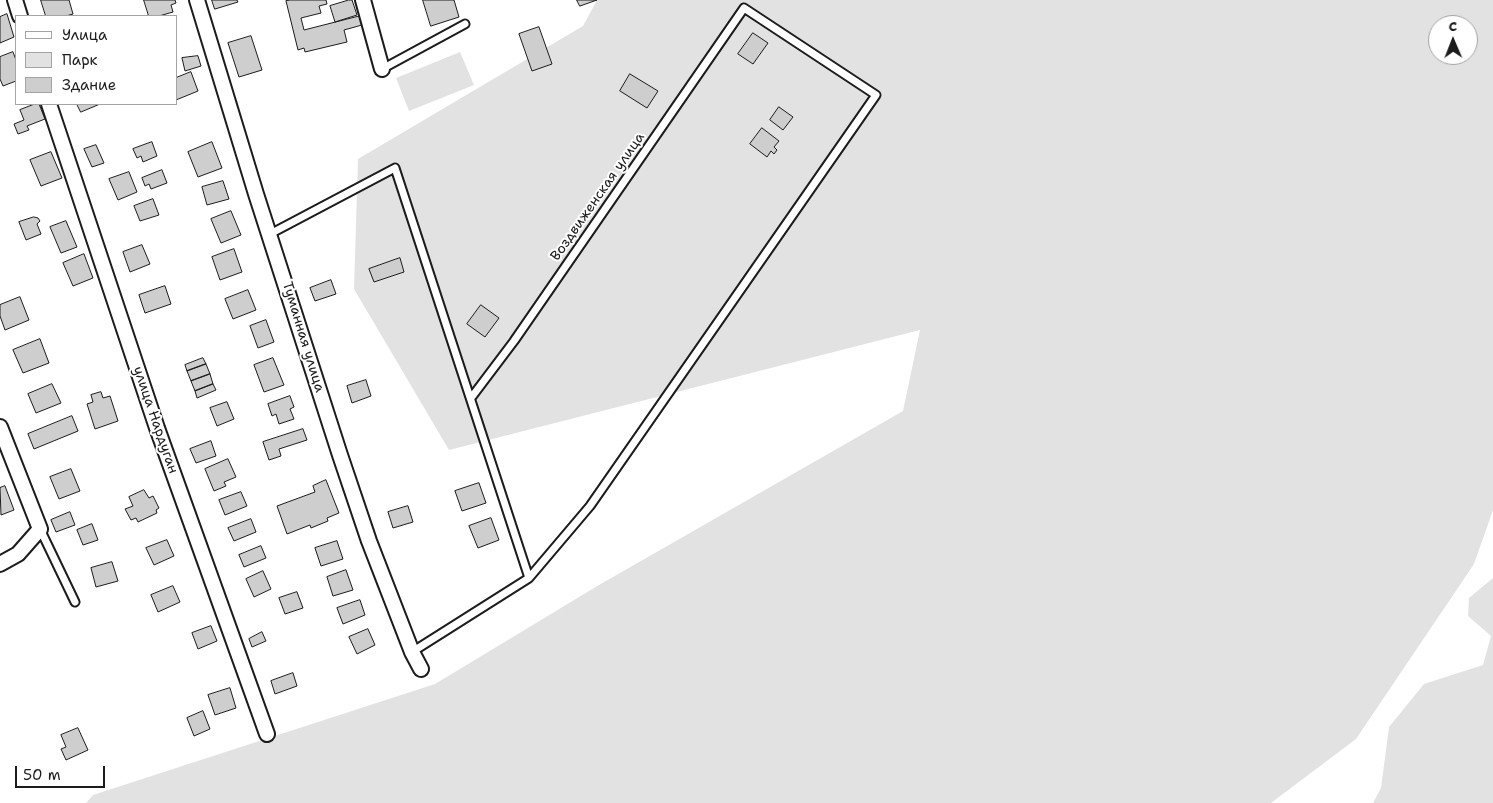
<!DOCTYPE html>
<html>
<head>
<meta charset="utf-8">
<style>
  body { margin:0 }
  #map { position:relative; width:1493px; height:803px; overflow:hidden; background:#fff; font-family:"Shantell Sans",sans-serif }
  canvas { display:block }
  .legend { position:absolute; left:15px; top:15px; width:162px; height:90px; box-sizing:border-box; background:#fff; border:1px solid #a4a4a4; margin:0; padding:6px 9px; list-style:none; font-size:15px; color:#1c1c1c }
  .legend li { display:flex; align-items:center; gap:10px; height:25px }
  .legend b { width:25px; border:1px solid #a4a4a4 }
  .north { position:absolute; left:1428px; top:15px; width:50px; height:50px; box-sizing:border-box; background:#fff; border:1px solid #a4a4a4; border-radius:50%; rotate:359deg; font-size:14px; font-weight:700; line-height:20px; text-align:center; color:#1c1c1c }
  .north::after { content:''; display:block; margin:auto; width:18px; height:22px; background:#1c1c1c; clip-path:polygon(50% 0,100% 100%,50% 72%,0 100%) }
  .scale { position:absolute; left:15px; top:766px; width:90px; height:22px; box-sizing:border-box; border:2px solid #1c1c1c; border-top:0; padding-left:6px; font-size:15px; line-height:18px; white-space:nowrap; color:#1c1c1c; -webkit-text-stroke:4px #fff; paint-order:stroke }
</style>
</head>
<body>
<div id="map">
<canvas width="1493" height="803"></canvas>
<ul class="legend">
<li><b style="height:6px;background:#fff"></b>Улица</li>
<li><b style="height:14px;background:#e2e2e2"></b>Парк</li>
<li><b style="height:14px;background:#cecece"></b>Здание</li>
</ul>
<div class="north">С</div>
<div class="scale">50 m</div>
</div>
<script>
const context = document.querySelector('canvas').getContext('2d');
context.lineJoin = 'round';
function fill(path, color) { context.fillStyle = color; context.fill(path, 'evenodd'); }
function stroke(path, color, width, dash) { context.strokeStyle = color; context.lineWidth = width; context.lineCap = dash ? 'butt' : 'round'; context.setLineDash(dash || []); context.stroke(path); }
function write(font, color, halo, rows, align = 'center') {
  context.font = font + ' "Shantell Sans",sans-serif'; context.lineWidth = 4; context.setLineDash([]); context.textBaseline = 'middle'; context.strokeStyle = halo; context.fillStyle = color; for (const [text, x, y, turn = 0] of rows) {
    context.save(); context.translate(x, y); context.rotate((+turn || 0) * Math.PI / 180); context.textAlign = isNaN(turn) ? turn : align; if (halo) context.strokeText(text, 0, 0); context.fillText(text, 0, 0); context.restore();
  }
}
const green = new Path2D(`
  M597,0H1493V510L1474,564L1356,739L1271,803H86L93,795L435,684L599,585L903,411L920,330L449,450L354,289L358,159L583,26ZM1438,25H1468V55H1438Z
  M460,52L474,85L409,111L396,78Z
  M1493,578V803H1373L1381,788L1389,727L1424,684L1483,665L1491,636L1468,616L1469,598Z`);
const building = new Path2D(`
  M41,0H69L73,14L66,16H46Z
  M144,0H175L176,3L171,5L173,12L159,16H149Z
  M212,0H237L238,2L215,9Z
  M291,0H326L327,4L319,6L321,13L301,18L304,30L359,16L362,25L344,30L347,42L305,52L304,48L298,50L286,1Z
  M349,0H352L357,15L335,22L330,6Z
  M423,0H454L459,17L431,26Z
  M577,0H597L580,6Z
  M7,14L14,37L0,43V17Z
  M539,27L552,64L532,71L519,34Z
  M753,33L768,43L753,64L738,54Z
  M251,36L262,70L239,77L228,43Z
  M13,52L16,60V81L3,86L0,79V57Z
  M198,56L201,66L185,71L182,58Z
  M191,72L198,91L176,100V78Z
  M630,74L658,91L647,108L620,91Z
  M35,104H39L45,119L27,126L29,130L18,134L14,124L24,120L20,110Z
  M77,104H100L81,112Z
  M779,107L793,117L783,130L770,120Z
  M762,128L779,141L774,147L777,150L774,154L771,151L767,157L750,144Z
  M152,142L157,156L143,162L141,156L137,158L133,149Z
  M212,142L222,168L198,177L188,152Z
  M96,145L104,163L92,167L84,149Z
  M51,152L62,178L41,186L30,160Z
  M162,170L167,183L151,189L149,184L145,186L142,178Z
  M129,172L137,192L118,200L109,179Z
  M223,181L229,199L207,205L202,187Z
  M153,199L159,215L140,221L134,206Z
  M231,211L241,235L221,243L211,219Z
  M34,217L38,218L40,221L37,224L41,234L26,240L19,222Z
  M66,221L77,247L61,253L50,227Z
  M142,245L150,264L130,272L123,252Z
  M234,249L242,272L220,280L212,257Z
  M84,254L93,278L73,286L63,263Z
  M400,258L404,272L374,282L369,269Z
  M331,280L336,294L315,301L310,288Z
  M165,286L171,304L145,313L139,295Z
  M248,290L256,310L233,319L225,299Z
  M20,297L29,320L5,330L0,316V305Z
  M481,305L499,318L485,337L467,324Z
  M266,320L274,342L258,348L250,326Z
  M40,339L49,363L23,373L13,350Z
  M203,358L206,364L187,371L185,365Z
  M273,358L284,385L264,392L254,365Z
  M206,364L210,374L191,381L187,371Z
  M210,374L213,384L195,391L191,381Z
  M366,380L371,396L352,403L347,386Z
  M52,384L61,403L36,413L28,394Z
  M213,384L216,390L197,398L195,391Z
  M101,392L103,398L110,396L118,421L95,429L87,404L93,402L91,395Z
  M290,396L294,407L290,409L294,419L279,424L276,414L272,416L268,404Z
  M227,402L234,419L217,426L210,408Z
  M72,416L78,431L34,449L28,434Z
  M303,429L307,440L279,449L281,456L269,460L263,442Z
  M211,441L216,456L196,463L190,449Z
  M228,459L236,477L224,482L226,486L214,491L205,469Z
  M71,469L80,491L59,499L50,477Z
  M326,480L339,513L327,518L328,521L311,528L310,525L287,534L277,506L315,492L313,486Z
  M479,483L486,503L462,511L455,491Z
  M5,486L14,510L1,515L0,488Z
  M144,490L149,498L153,496L159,508L156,510L157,513L138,522L136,518L131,520L125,509L133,506L129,497Z
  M241,492L247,506L225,515L219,500Z
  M408,506L413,522L393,528L388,512Z
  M70,512L75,525L56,532L51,520Z
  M491,518L499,540L478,548L469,526Z
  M251,519L256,532L234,541L228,528Z
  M92,524L98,540L83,545L77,530Z
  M167,540L174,556L154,565L146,548Z
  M337,541L343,559L321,566L315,548Z
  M261,546L266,558L244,567L239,555Z
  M112,562L118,581L96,587L91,568Z
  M346,570L353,590L333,596L327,577Z
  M263,571L271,589L254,597L246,579Z
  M173,586L180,602L158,612L151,595Z
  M297,592L303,608L285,614L279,598Z
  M360,600L365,615L343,624L337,608Z
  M211,626L217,641L198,649L192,633Z
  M368,629L375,645L357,654L349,637Z
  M262,632L266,641L252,647L249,639Z
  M293,673L297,686L275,694L271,681Z
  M230,688L236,708L215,715L208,695Z
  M203,711L210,729L194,736L187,718Z
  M78,728L88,750L66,760L61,749L66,747L61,735Z`);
const lane = new Path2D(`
  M382,69L465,24
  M270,234L395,168L529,578L412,652
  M471,398L514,341L744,8L876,95L590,506L529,578
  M40,529L75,602`);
const street = new Path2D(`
  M15,0L20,16
  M197,0L256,194L340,455L369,541L412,652L421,669
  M363,0L382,69
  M49,104L157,428L267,734
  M0,427L40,529L18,554L0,564`);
const streetNames = [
  ["Воздвиженская улица",598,197,-55],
  ["Туманная улица",303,337,73],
  ["улица Нардуган",155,420,71]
];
fill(green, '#e2e2e2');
fill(building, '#cecece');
stroke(building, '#1c1c1c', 1);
stroke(lane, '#1c1c1c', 11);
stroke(street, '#1c1c1c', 18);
stroke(lane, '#fff', 7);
stroke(street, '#fff', 14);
write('14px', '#1c1c1c', '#fff', streetNames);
</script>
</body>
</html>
